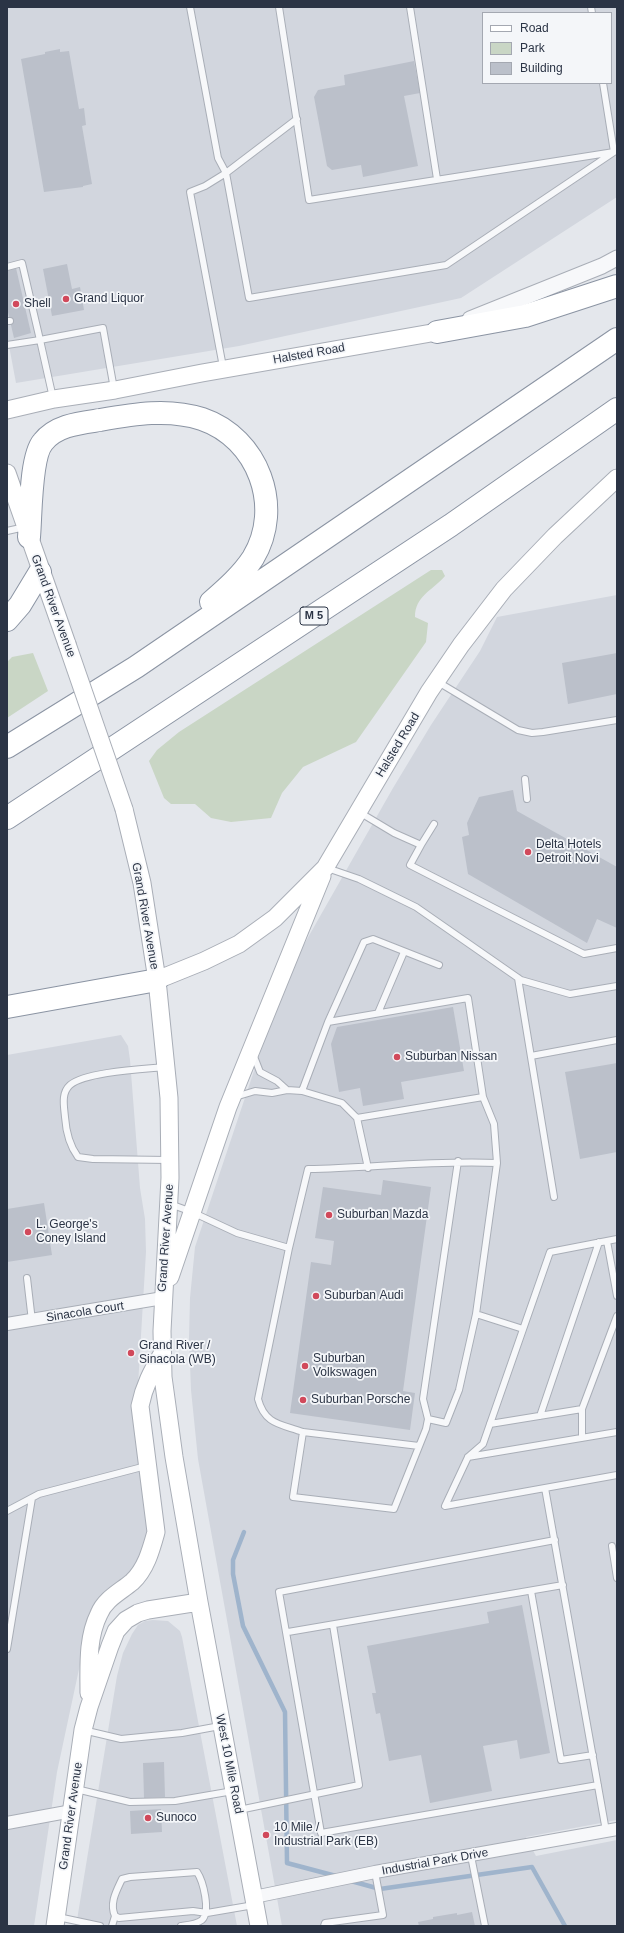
<!DOCTYPE html>
<html>
<head>
<meta charset="utf-8">
<style>
  body { margin:0 }
  #map { position:relative; width:624px; height:1933px; overflow:hidden; background:#e4e7ec; font-family:Helvetica,sans-serif }
  canvas { display:block }
  .frame { position:absolute; inset:0; border:8px solid #2b3445; pointer-events:none }
  .legend { position:absolute; left:482px; top:12px; width:130px; height:72px; box-sizing:border-box; background:#f4f6f9; border:1px solid #a4a8b1; margin:0; padding:5px 7px; list-style:none; font-size:12px; color:#2b3445 }
  .legend li { display:flex; align-items:center; gap:8px; height:20px }
  .legend b { width:20px; border:1px solid #a4a8b1 }
</style>
</head>
<body>
<div id="map">
<canvas width="624" height="1933"></canvas>
<div class="frame"></div>
<ul class="legend">
<li><b style="height:5px;background:#fff"></b>Road</li>
<li><b style="height:11px;background:#c9d6c5"></b>Park</li>
<li><b style="height:11px;background:#bbc0ca"></b>Building</li>
</ul>
</div>
<script>
const context = document.querySelector('canvas').getContext('2d');
context.lineJoin = 'round';
function fill(path, color) { context.fillStyle = color; context.fill(path, 'evenodd'); }
function stroke(path, color, width, dash) { context.strokeStyle = color; context.lineWidth = width; context.lineCap = dash ? 'butt' : 'round'; context.setLineDash(dash || []); context.stroke(path); }
function write(font, color, halo, rows, align = 'center') {
  context.font = font + ' Helvetica,sans-serif'; context.lineWidth = 3.5; context.setLineDash([]); context.textBaseline = 'middle'; context.strokeStyle = halo; context.fillStyle = color; for (const [text, x, y, turn = 0] of rows) {
    context.save(); context.translate(x, y); context.rotate((+turn || 0) * Math.PI / 180); context.textAlign = isNaN(turn) ? turn : align; if (halo) context.strokeText(text, 0, 0); context.fillText(text, 0, 0); context.restore();
  }
}
const built = new Path2D(`
  M7,7H617V197L461,298L239,346L16,383L7,335ZM483,13H611V83H483Z
  M617,595V1820L526,1837L536,1856L617,1840V1926H282L198,1459L191,1390L189,1339L190,1298L195,1247L267,1032L298,955L393,788L431,725L480,651L497,617Z
  M121,1035L128,1046L130,1060L140,1188L145,1219L146,1252L137,1402L150,1526L146,1553L88,1627L57,1772L34,1926H7V1055Z
  M153,1620L168,1621L180,1631L182,1637L237,1926H76L117,1676L123,1653L132,1634L138,1625L145,1621Z`);
const green = new Path2D(`
  M431,570H442L445,576C432,591 415,596 415,617L428,623L426,642L356,742L303,767L282,793L271,818L231,822L211,818L195,804H171L164,798L149,761L157,750L179,732Z
  M33,653L48,691L7,718V662L12,657Z`);
const stream = new Path2D(`
  M244,1532L233,1560V1574L243,1626L285,1712L287,1863L336,1876
  M351,1881L380,1889L532,1867L565,1926`);
const building = new Path2D(`
  M60,49V52L69,51L79,109L84,108L86,125L82,126L92,184L83,186V187L44,192L21,59L45,54V52Z
  M414,61L420,93L404,96L418,166L363,177L361,165L332,170L327,166L314,97L318,90L345,85L344,75Z
  M67,264L72,289L80,287L84,310L52,316L43,269Z
  M16,268L31,333L14,338L7,308V270Z
  M617,653V694L568,704L562,663Z
  M513,790L517,811L617,867V928L597,919L587,943L468,874L462,837L469,835L467,823L479,797Z
  M453,1007L464,1071L401,1082L404,1099L363,1106L360,1088L339,1092L331,1044L337,1027Z
  M617,1063V1152L580,1159L565,1072Z
  M383,1180L431,1187L403,1391L415,1393L410,1430L290,1413L311,1262L331,1265L334,1241L315,1238L323,1187L381,1195Z
  M44,1203L52,1255L7,1262V1209Z
  M522,1605L550,1753L520,1759L517,1740L483,1746L492,1791L430,1803L421,1755L389,1761L380,1713L376,1714L372,1693H376L367,1646L489,1623L487,1612Z
  M164,1762L165,1797L144,1798L143,1763Z
  M161,1809L162,1832L131,1834L130,1811Z
  M472,1912L475,1926H419L418,1922L433,1919V1917L457,1913V1915Z`);
const service = new Path2D(`
  M190,7L218,158L226,173L297,119
  M410,7L437,179
  M591,7L592,13
  M603,83L614,152
  M7,267L22,263L40,340L103,328L114,389
  M7,321H10
  M7,345L40,340L53,398
  M223,367L190,192L205,186L226,173L249,298L446,265L614,152L309,200L279,7
  M7,531L25,527
  M438,682L518,730L532,733L543,732L617,720
  M525,779L527,799
  M359,812L394,833L421,845L410,865L584,954L617,948
  M421,845L434,824
  M327,868L359,879L416,907L521,980L570,994L617,986
  M518,978L554,1197
  M378,1013L404,952
  M328,1022L364,942L373,939L439,965
  M253,1054L260,1072L277,1081L287,1090
  M531,1056L617,1040
  M164,1067C144,1069 85,1072 70,1085C61,1093 64,1106 65,1117C66,1131 69,1145 78,1157L93,1159L169,1160
  M302,1091L328,1022L468,998L483,1097L357,1118
  M235,1097L255,1091L272,1093L287,1090L302,1091L342,1103L357,1118L368,1168
  M483,1097L494,1124L497,1163
  M170,1204L192,1212L237,1233L289,1248L308,1169C371,1168 434,1160 497,1163L476,1314L523,1329
  M617,1239L550,1252L483,1444L468,1457L445,1506L617,1475
  M607,1241L617,1296
  M289,1248L258,1399C265,1425 281,1424 303,1432L293,1497L394,1509L426,1429L428,1419L423,1399L458,1161
  M27,1278L32,1321
  M582,1409L617,1316
  M540,1416L599,1242
  M428,1419L446,1423L459,1390L476,1314
  M490,1424L582,1409V1438
  M303,1432L419,1446
  M468,1457L617,1432
  M545,1488L606,1831
  M7,1511L39,1494L146,1466
  M555,1540L279,1592L321,1833L598,1785
  M612,1546L617,1578
  M531,1591L561,1760L593,1755
  M288,1632L563,1585
  M7,1649L32,1498
  M83,1730L121,1739L182,1733L220,1726
  M76,1789L130,1802L175,1801L233,1791
  M239,1810L359,1785L333,1625
  M471,1856L485,1926
  M58,1917L100,1926
  M112,1926L115,1916
  M181,1926C188,1925 197,1924 202,1920C211,1911 203,1881 197,1872L130,1877L122,1879C117,1890 109,1903 115,1916L119,1918L193,1911L207,1913L254,1905
  M324,1926L325,1923L383,1915L375,1872`);
const minor = new Path2D(`
  M7,1324L163,1298
  M7,1823L72,1811
  M254,1897L375,1872L617,1829`);
const tertiary = new Path2D(`
  M470,319L602,266L617,258`);
const secondary = new Path2D(`
  M7,410L54,399L115,390L202,373L437,332
  M7,473L67,644
  M124,809L142,883L157,980L169,1098L170,1178L162,1331L163,1377L167,1406L174,1457L199,1602L259,1926
  M157,980L204,961L239,944L275,918L325,868L429,692L461,645L504,589L555,536L617,478
  M170,1277L228,1107L322,876
  M89,1693C89,1666 87,1638 99,1614C105,1599 120,1592 132,1582C146,1569 151,1550 156,1532L140,1406C144,1386 152,1371 162,1354
  M55,1926L83,1730L89,1707L110,1646L116,1631L126,1620L138,1613L148,1610L199,1602`);
const motorway = new Path2D(`
  M437,332L525,316L617,286
  M29,537C31,516 30,457 43,442C56,425 80,423 100,420C134,414 169,408 202,419C258,438 284,507 253,558C242,575 226,589 211,602
  M7,620L20,605L40,572
  M7,747L136,667L617,339
  M7,818L451,525L617,409
  M7,1007L157,980`);
const secondaryBridge = new Path2D(`
  M67,644L124,809`);
const markers = [
  [66,299,4,"#d1495b"],
  [16,304,4,"#d1495b"],
  [528,852,4,"#d1495b"],
  [397,1057,4,"#d1495b"],
  [329,1215,4,"#d1495b"],
  [28,1232,4,"#d1495b"],
  [316,1296,4,"#d1495b"],
  [131,1353,4,"#d1495b"],
  [305,1366,4,"#d1495b"],
  [303,1400,4,"#d1495b"],
  [148,1818,4,"#d1495b"],
  [266,1835,4,"#d1495b"]
];
const shields = [
  [314,616,28]
];
const shieldNames = [
  ["M 5",314,616]
];
const poiNames = [
  ["Grand Liquor",74,299],
  ["Shell",24,304],
  ["Delta Hotels",536,845],
  ["Detroit Novi",536,859],
  ["Suburban Nissan",405,1057],
  ["Suburban Mazda",337,1215],
  ["L. George's",36,1225],
  ["Coney Island",36,1239],
  ["Suburban Audi",324,1296],
  ["Grand River /",139,1346],
  ["Sinacola (WB)",139,1360],
  ["Suburban",313,1359],
  ["Volkswagen",313,1373],
  ["Suburban Porsche",311,1400],
  ["Sunoco",156,1818],
  ["10 Mile /",274,1828],
  ["Industrial Park (EB)",274,1842]
];
const streetNames = [
  ["Halsted Road",309,354,-10],
  ["Grand River Avenue",53,606,70],
  ["Halsted Road",398,745,-59],
  ["Grand River Avenue",145,916,80],
  ["Grand River Avenue",166,1238,-86],
  ["Sinacola Court",85,1312,-9],
  ["West 10 Mile Road",229,1764,79],
  ["Grand River Avenue",71,1816,-82],
  ["Industrial Park Drive",435,1862,-10]
];
fill(built, '#d2d6de');
fill(green, '#c9d6c5');
stroke(stream, '#9fb4cc', 4.5);
fill(building, '#bbc0ca');
stroke(service, '#a9aeb7', 8);
stroke(minor, '#a9aeb7', 14);
stroke(tertiary, '#a9aeb7', 17);
stroke(secondary, '#a9aeb7', 19);
stroke(motorway, '#8b94a3', 24);
stroke(service, '#f7f8fa', 6);
stroke(minor, '#f7f8fa', 12);
stroke(tertiary, '#f7f8fa', 15);
stroke(secondary, '#fff', 17);
stroke(motorway, '#fff', 22);
stroke(secondaryBridge, '#a9aeb7', 19, []);
stroke(secondaryBridge, '#fff', 17);
for (const [x, y, r, color] of markers) { const dot = new Path2D(); dot.arc(x, y, r, 0, 2 * Math.PI); context.fillStyle = color; context.fill(dot); stroke(dot, '#f4f6f9', 1.5); }
for (const [x, y, w] of shields) { const box = new Path2D(); box.roundRect(x - w / 2, y - 9, w, 18, 3); context.fillStyle = '#f4f6f9'; context.fill(box); stroke(box, '#2b3445', 1); }
write('bold 11px', '#2b3445', null, shieldNames);
write('12px', '#2b3445', '#f4f6f9', poiNames, 'left');
write('12px', '#2b3445', '#f4f6f9', streetNames);
</script>
</body>
</html>
